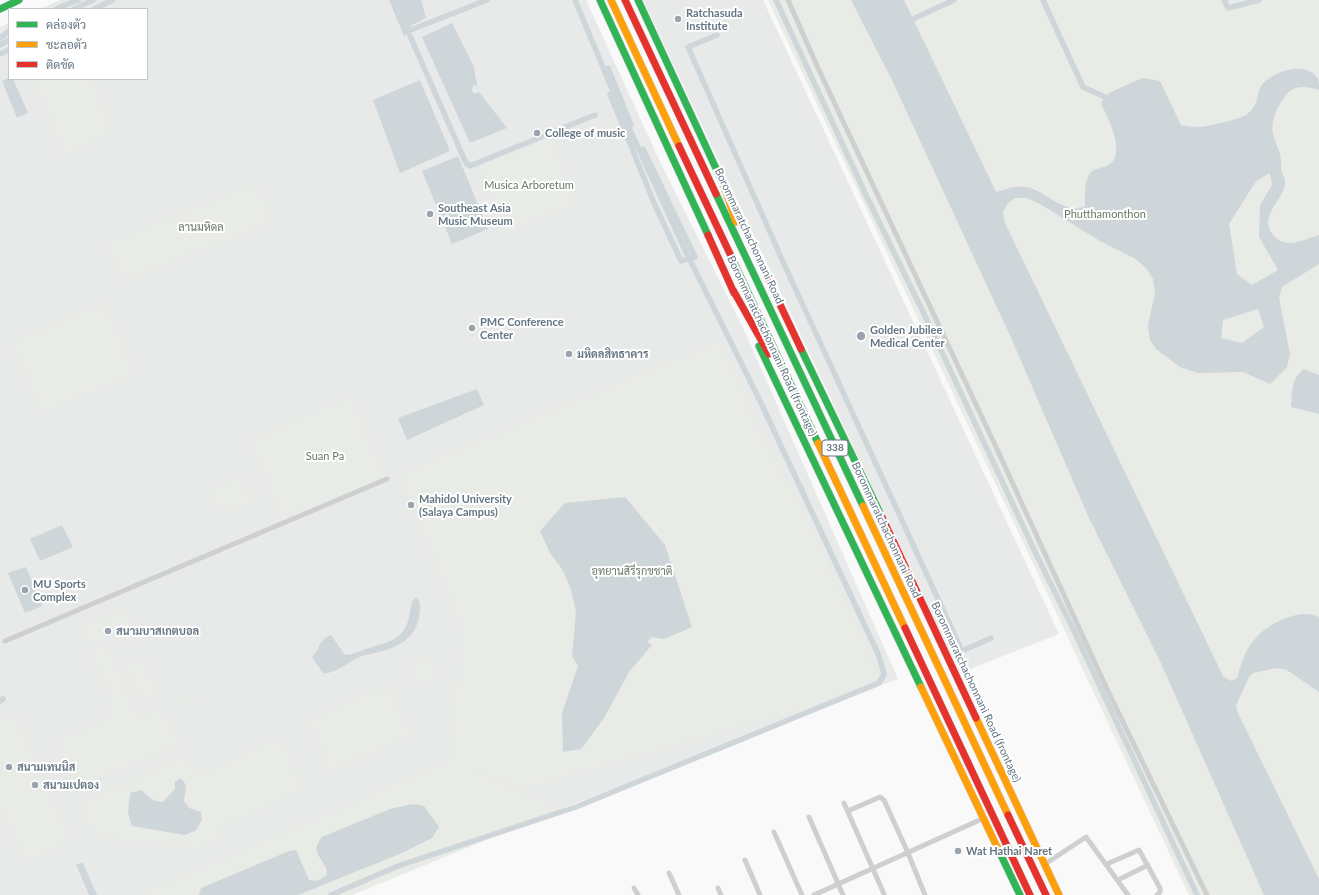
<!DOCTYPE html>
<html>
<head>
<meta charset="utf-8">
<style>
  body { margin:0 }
  #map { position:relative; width:1319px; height:895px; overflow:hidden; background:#f9f9f9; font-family:Lato,Sarabun,sans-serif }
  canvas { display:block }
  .legend { position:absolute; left:8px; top:8px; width:140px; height:72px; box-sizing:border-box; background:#fff; border:1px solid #c1c8cd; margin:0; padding:5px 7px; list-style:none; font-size:12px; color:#657683 }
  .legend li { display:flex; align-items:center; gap:8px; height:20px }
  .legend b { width:20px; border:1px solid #c1c8cd }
</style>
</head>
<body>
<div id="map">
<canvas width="1319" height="895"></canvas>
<ul class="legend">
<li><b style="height:5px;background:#30b455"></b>คล่องตัว</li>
<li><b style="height:5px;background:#ff9f0a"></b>ชะลอตัว</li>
<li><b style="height:5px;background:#e5322d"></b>ติดขัด</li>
</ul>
</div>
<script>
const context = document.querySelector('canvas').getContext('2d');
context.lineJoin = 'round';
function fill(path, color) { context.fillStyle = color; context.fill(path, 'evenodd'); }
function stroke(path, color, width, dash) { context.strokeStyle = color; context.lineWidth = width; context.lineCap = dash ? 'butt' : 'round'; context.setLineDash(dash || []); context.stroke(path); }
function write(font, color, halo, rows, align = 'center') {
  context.font = font + ' Lato,Sarabun,sans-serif'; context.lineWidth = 4; context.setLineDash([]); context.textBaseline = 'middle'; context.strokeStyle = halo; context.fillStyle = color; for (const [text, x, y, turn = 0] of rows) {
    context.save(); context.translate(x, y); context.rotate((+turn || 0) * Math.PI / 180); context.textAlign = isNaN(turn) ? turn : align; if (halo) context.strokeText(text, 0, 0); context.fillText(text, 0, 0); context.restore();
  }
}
const built = new Path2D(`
  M60,0H586L662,166L745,332L898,679L339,895H0V27L9,23V79H147V9H40Z
  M643,0H763L1059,634L960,673Z`);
const green = new Path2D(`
  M768,0H1319V895H1189Z
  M32,79H93L114,133L64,154Z
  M554,138L575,204L505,233L479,168L539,143Z
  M257,182L272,222L123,282L106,242Z
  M104,302L137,374L42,414L11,342Z
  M722,340L750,409L814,532L880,676L807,709L522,789L464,767L562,809L352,895H139L448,761L462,629L398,474Z
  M351,395L387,479L283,522L250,441Z
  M241,475L252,501L225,512L222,506L217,508L209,489Z
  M124,609L137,638L117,647L112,635L88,645L80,627Z
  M106,642L137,713L165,711L180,745L76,789L56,739L103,722L110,698L89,649Z
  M427,655L437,677L418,686L407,664Z
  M144,659L160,696L141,704L126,666Z
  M389,684L412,736L330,771L308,719Z
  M192,693L196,701L183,706L180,697Z
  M17,714L71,842L24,863L0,808V719Z
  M281,737L304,790L220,827L225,839L200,849L100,838C87,830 85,819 81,806L84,802L181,758L188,756L197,774Z`);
const water = new Path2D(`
  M389,0H421L426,18L410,26L413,31L404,36Z
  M851,0H904L996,192C1007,189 1016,185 1027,187C1046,191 1066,216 1085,206C1085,196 1084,184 1089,175C1093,167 1103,169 1110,164C1126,153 1108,117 1101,104L1105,97L1111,92L1133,82L1143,78L1160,81L1181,125C1187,126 1194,127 1200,127C1206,127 1239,119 1244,116C1250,113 1255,106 1257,100C1258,96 1258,91 1260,88C1268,74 1296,63 1311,72C1319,77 1319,81 1319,90C1305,86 1293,84 1284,98C1275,111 1269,124 1275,140C1276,145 1279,150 1280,154C1281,159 1281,165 1281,170C1282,174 1285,177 1285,181C1286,199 1256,216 1274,236C1287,250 1304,239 1319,235V264L1282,287L1279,298L1290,354L1287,367L1270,384L1243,372L1198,373L1180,367L1156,349L1150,340L1148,325L1155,293L1153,279L1146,268L1134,258L1100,241L1040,204L1027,198H1015L1008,203L1003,212L1005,223L1223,676L1231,681L1237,678C1241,665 1245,649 1255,639C1267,624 1301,607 1319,617V692L1287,670L1277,668L1253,673L1249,677L1236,705L1237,711L1319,879V895H1264L1160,661L1089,518L1012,340L891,78ZM1270,173L1272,185L1260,205L1259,237L1278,270L1252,285L1237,274L1229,224L1256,181ZM1258,309L1264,327L1242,343L1221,338L1223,320Z
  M452,23L474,67L477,86L473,85L472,91L475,94L479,92L507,128L470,143L422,37Z
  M9,78L13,79L28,113L17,118L2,81Z
  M420,80L450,151L400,173L373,100Z
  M458,156L488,229L452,244L422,171Z
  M1304,369L1319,375V414L1291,407C1292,393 1291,378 1304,369Z
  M477,389L484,405L407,440L398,418Z
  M625,497L665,545L692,627L664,639L651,637L648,642L652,645L629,672L604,718L581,749L563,752L562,713L578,666L572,656L576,612L571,589L562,569L550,553L540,531L565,503Z
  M62,525L73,547L40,561L30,539Z
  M26,567L42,606L25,613L8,573Z
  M415,598L418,599C421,605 420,611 419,617C416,636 401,646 383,651C376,653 369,654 362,656C351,660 334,675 323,673L314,660L312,657C314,654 317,652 318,649C321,641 323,638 331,635L345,655C356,654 361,650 372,647C388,642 402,640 408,621C411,614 409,603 415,598Z
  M181,778L186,785L184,801L189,808L201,812L202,820L196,830L185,835L132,826L128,813L130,793L141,790C148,797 153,802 163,802L175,789V782Z
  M413,804L424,806L439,827L432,838L402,853L298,895H199L201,888L289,851L296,850L309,880L317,881L326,876L327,870C321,855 310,853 322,837L390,809Z
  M83,863L97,895H89L76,864Z`);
const canal = new Path2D(`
  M776,0L865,193L926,318L1036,554L1076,635L1197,895
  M1043,0L1083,87L1105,97
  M1224,0L1228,8L1259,0
  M56,9L78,0
  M74,9L93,0
  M94,9L113,0
  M913,19L954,0
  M408,31L487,0
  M717,35L688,47L784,264L962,651L991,638
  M410,36L466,163L470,166L595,115
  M0,38L9,31
  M0,45L9,40
  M0,54L9,50
  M608,68L631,125
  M610,94L654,203L681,261L695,257L643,149
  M0,701L3,699
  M331,895L398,866L576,807L879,683L884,674L879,656L761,403L687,254L619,106L575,0`);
const street = new Path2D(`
  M788,0L818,68L996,447L1107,689L1207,895
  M5,641L387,479
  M844,803L884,894
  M848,811L880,797L884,800L908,853L925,895
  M809,817L843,895
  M774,832L802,895
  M745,860L760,895
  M1045,864L1086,837L1128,895
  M1107,864L1139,850L1160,888V892L1157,895
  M669,873L679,895
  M1118,880L1148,865
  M634,888L638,895
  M718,888L721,895
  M814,895L984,818`);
const fast = new Path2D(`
  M600,0L708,235
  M638,0L726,190
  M0,9L19,0
  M716,194L863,506
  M731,256L818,443
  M759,346L921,687
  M801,349L881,515
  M998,849L1020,895`);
const slow = new Path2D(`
  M611,0L679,146
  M724,186L736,222
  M818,443L905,628
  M863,506L1008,815
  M921,687L998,849
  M976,718L1059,895`);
const jam = new Path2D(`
  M625,0L716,194
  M679,146L731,256
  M736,211L801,349
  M708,235L734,293
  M733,290L769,354
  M881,515L976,718
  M905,628L1030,895
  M1008,815L1046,895`);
const markers = [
  [678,19,4,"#99a4ac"],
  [537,133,4,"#99a4ac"],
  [430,214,4,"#99a4ac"],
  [472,328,4,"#99a4ac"],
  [861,336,5,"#99a4ac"],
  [569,354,4,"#99a4ac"],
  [411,505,4,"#99a4ac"],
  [25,590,4,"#99a4ac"],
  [108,631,4,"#99a4ac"],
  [9,767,4,"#99a4ac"],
  [35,785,4,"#99a4ac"],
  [958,851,4,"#99a4ac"]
];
const shields = [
  [835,448,26]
];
const shieldNames = [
  ["338",835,448]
];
const poiNames = [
  ["Ratchasuda",686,13],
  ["Institute",686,26],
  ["College of music",545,133],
  ["Southeast Asia",438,208],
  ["Music Museum",438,221],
  ["PMC Conference",480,322],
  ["Center",480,335],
  ["Golden Jubilee",870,330],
  ["Medical Center",870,343],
  ["มหิดลสิทธาคาร",577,354],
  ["Mahidol University",419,499],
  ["(Salaya Campus)",419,512],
  ["MU Sports",33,584],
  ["Complex",33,597],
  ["สนามบาสเกตบอล",116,631],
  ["สนามเทนนิส",17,767],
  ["สนามเปตอง",43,785],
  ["Wat Hathai Naret",966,851]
];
const parkNames = [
  ["Musica Arboretum",529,185],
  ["Phutthamonthon",1105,214],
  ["ลานมหิดล",201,227],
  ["Suan Pa",325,456],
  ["อุทยานสิรีรุกขชาติ",632,571]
];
const streetNames = [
  ["Borommaratchachonnani Road",749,236,65],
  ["Borommaratchachonnani Road (frontage)",772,346,65],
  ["Borommaratchachonnani Road",886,530,65],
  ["Borommaratchachonnani Road (frontage)",976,692,65]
];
fill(built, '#e8e9e9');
fill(green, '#e8ebe6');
fill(water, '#ced6d9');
stroke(canal, '#ced6d9', 5.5);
stroke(fast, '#d5d6d7', 8);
stroke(slow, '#d5d6d7', 8);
stroke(jam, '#d5d6d7', 8);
stroke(street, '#cecfd0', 5);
stroke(fast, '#30b455', 7);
stroke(slow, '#ff9f0a', 7);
stroke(jam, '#e5322d', 7);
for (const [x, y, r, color] of markers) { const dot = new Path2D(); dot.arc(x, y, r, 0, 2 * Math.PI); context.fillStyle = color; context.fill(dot); stroke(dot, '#fff', 1.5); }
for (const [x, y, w] of shields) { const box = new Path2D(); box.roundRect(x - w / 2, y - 8, w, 16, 3); context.fillStyle = '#fff'; context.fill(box); stroke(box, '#657683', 1); }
write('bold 10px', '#657683', null, shieldNames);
write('bold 11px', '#657683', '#fff', poiNames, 'left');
write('11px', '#687a64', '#fff', parkNames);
write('11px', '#657683', '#fff', streetNames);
</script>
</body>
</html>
